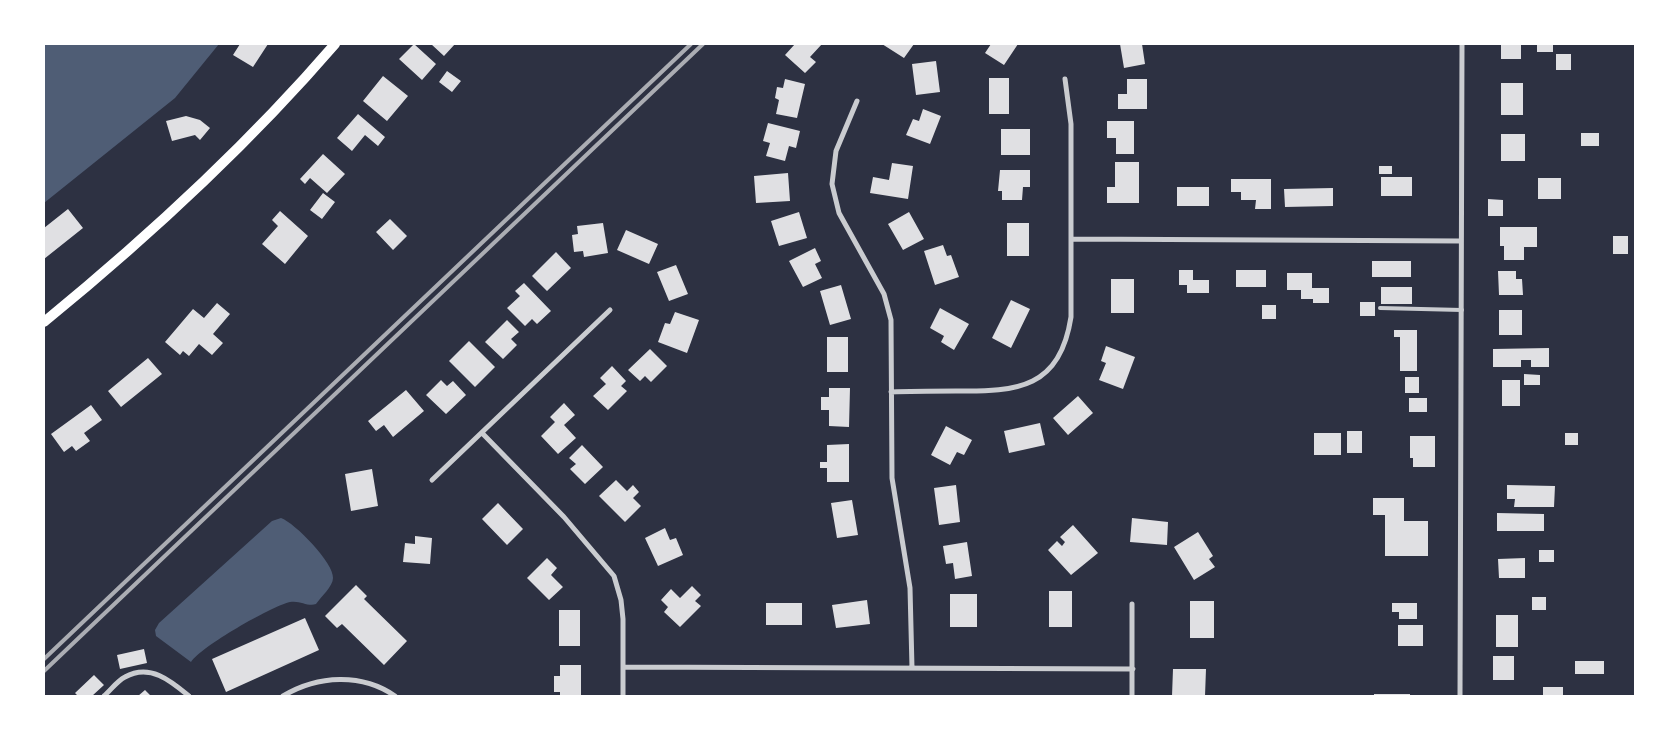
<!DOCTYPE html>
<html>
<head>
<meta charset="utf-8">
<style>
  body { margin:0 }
  #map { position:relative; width:1679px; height:740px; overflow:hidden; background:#2d3142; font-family:Signika,sans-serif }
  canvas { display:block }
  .frame { position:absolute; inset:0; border:45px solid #fff; pointer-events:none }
</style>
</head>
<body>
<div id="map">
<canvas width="1679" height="740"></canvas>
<div class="frame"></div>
</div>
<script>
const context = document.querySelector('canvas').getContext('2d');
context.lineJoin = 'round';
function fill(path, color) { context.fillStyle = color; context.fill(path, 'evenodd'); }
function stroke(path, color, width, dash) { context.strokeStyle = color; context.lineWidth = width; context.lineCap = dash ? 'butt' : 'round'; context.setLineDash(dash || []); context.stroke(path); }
const water = new Path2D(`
  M44,44H219L175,98L44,203Z
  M281,518C295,523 334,563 333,578C333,586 321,597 316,604C308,607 300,600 290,602C270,607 202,646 191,662L156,636L155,630L159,623L272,521Z`);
const building = new Path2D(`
  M240,44H268L253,67L233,55Z
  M414,44L436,64L422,80L399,59Z
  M431,44H455L444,56Z
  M795,44H822L810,57L816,62L805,73L785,55Z
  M882,44H914L904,58Z
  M991,44H1018L1004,65L985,53Z
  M1120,44H1142L1145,64L1124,68Z
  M1501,44H1521V59H1501Z
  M1537,44H1553V52H1537Z
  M1556,54H1571V70H1556Z
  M936,61L940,92L916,95L912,64Z
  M447,71L461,81L452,92L439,82Z
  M383,76L408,96L387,121L363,101Z
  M989,78H1009V114H989Z
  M785,79L805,84L797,118L776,114L779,100L775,98L777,87L783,88Z
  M1127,79H1147V109H1118V94H1127Z
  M1501,83H1523V115H1501Z
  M923,109L941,116L930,144L906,135L913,119L919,121Z
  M358,114L385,137L378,146L365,135L352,151L337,138Z
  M186,116L200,120L210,128L200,140L195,135L172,141L166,121Z
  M1107,121H1134V154H1116V138H1107Z
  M768,123L800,131L796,148L789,146L785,161L766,156L770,143L763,141Z
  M1001,129H1030V155H1001Z
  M1581,133H1599V146H1581Z
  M1501,134H1525V161H1501Z
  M323,154L345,174L327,193L310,178L305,184L300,179Z
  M1115,162H1139V203H1107V187H1115Z
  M892,163L913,166L908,199L870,193L873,177L889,180Z
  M1379,166H1392V174H1379Z
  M1000,170H1030V187H1023L1022,200H1002V191H998Z
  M788,173L790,201L756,203L754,176Z
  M1381,177H1412V196H1381Z
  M1538,178H1561V199H1538Z
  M1231,179H1271V209H1255L1256,200H1241V192H1231Z
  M1177,187H1209V206H1177Z
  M1333,188V206L1285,207L1284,189Z
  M323,193L335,202L322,219L310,210Z
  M1488,199L1503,200V216H1488Z
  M68,209L83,228L44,259V228Z
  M280,211L308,236L285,264L262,244L278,226L272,220Z
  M799,212L807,238L779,246L771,221Z
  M909,212L924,239L903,250L888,224Z
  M390,219L407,236L393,250L376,232Z
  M603,223L608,253L584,257L583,251L574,252L572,235L578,234L577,226Z
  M1007,223H1029V256H1007Z
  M1500,227H1537V247H1524V260H1504V246H1500Z
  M626,230L658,244L649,264L617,250Z
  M1613,236H1628V254H1613Z
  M943,245L947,256L951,255L959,277L935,285L924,251Z
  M815,248L821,261L815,264L822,278L803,287L789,261Z
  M556,252L571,268L547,291L532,276Z
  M1372,261H1411V277H1372Z
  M676,265L688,294L669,301L657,272Z
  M1179,270H1193V280H1209V293H1187V285H1179Z
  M1236,270H1266V287H1236Z
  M1498,271H1516V279H1522L1523,295H1499Z
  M1287,273H1312V288H1329V303H1313V299H1301V290H1287Z
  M1111,279H1134V313H1111Z
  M524,283L551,311L537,324L532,319L525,326L507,308L520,296L515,291Z
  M841,285L851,319L830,325L820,291Z
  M1381,287H1412V304H1381Z
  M1011,300L1030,309L1011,348L992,338Z
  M1360,302H1375V316H1360Z
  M217,303L230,314L213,334L223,343L212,355L199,344L189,356L183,351L180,355L165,342L193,309L204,318Z
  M1262,305H1276V319H1262Z
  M940,308L969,324L954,350L941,342L944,336L930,328Z
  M1499,310H1522V335H1499Z
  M675,312L699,320L687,353L658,342L665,323L670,324Z
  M507,320L519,332L511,339L517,345L503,359L485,342Z
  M1394,330H1417V371H1400V337H1394Z
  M827,337H848V372H827Z
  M469,341L495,367L475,387L449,361Z
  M1106,346L1135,357L1123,389L1099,380L1106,363L1101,361Z
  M1549,348V367H1531V360H1521V367H1493V349Z
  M650,349L667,366L651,382L645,376L640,381L628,370Z
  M148,358L162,374L121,407L108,391Z
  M612,366L626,381L621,386L627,391L608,410L593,396L606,384L600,378Z
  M1524,374L1540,375V385H1524Z
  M1405,377H1419V393H1405Z
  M441,380L447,386L453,381L466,395L446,414L426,395Z
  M1502,380H1520V406H1502Z
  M829,388H850L849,427L829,426V410H821V397H829Z
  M406,390L424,411L393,437L384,425L376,431L368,421Z
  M1078,396L1093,413L1068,435L1053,418Z
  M1409,398H1427V412H1409Z
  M564,403L575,415L564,425L576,438L558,454L541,436L555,422L550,417Z
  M91,405L102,420L84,433L90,441L76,451L72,446L64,452L51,434Z
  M1040,423L1045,445L1009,453L1004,431Z
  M946,426L972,440L964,455L957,452L950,465L931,455Z
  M1347,431H1362V453H1347Z
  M1314,433H1341V455H1314Z
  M1565,433H1578V445H1565Z
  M1410,436H1435V467H1413V458H1410Z
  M849,444V482H827V468H820V462H827V445Z
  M582,445L603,467L585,484L570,469L576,464L569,458Z
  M372,469L378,506L351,511L345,474Z
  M616,480L627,491L633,485L639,492L633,498L641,506L625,522L599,496Z
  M956,485L960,522L939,525L934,488Z
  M1507,485L1555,486L1554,507H1514L1515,499H1507Z
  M1373,498H1404V521H1428V556H1385V515H1373Z
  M852,500L858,535L837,538L831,503Z
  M498,503L523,529L507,545L482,519Z
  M1497,513L1544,514V531H1497Z
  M1132,518L1168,522L1167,545L1130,542Z
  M1073,525L1098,553L1071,575L1048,550L1057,541L1062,546L1065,542L1060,537Z
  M665,528L670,540L676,538L683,555L658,566L645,538Z
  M1198,532L1213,556L1209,559L1215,567L1194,580L1174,547Z
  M415,536L432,538L430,564L403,562L405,543L415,544Z
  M967,542L972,576L955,579L953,563L946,564L943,546Z
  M1539,550H1554V562H1539Z
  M547,558L557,568L551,575L563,587L549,600L527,578Z
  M1525,558V578H1499L1498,559Z
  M356,585L367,596L364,599L407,641L384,665L342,624L337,628L325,616Z
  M692,586L701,595L695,601L701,606L680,627L664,612L668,607L661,600L671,589L680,598Z
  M1049,591H1072V627H1049Z
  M950,594H977V627H950Z
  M1532,597H1546V610H1532Z
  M867,600L870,624L836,628L832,605Z
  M1190,601H1214V638H1190Z
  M766,603H802V625H766Z
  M1392,603H1417V619H1399V612H1392Z
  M559,610H580V646H559Z
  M1496,615H1518V647H1496Z
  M305,618L319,650L226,692L212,659Z
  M1398,625H1423V646H1398Z
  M144,649L147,663L120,669L117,655Z
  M1493,656H1514V680H1493Z
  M1575,661H1604V674H1575Z
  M560,665H581V696H560V692H554V676H560Z
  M1173,669H1206L1205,696H1172Z
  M94,675L104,685L92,696H78L75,693Z
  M1543,687H1563V696H1543Z
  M145,690L151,696H138Z
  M1374,694H1410V696H1374Z`);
const service = new Path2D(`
  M1380,308L1462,310`);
const minor = new Path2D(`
  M857,101L836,151L832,184L839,213L884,294L891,320L892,478L910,588L912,668
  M1071,239L1461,241
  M891,392C913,391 934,391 956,391C1018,392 1060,388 1071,317V124L1065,79
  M483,434L564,517L614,576L621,600L623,619V696
  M432,480L610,310
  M1132,604V696
  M623,667L1133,669
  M104,696C111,690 117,681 125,677C150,663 171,681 189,696
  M283,696C318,675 362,673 395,696
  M1460,696L1462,44`);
const secondary = new Path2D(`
  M44,322C148,237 247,146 335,44`);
const rail = new Path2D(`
  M44,659L691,44
  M44,671L703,44`);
fill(water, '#4f5d75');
fill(building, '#e0e0e3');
stroke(service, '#caccd0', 4);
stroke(minor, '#caccd0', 5);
stroke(secondary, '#fff', 10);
stroke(rail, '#abadb3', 4);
</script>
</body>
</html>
